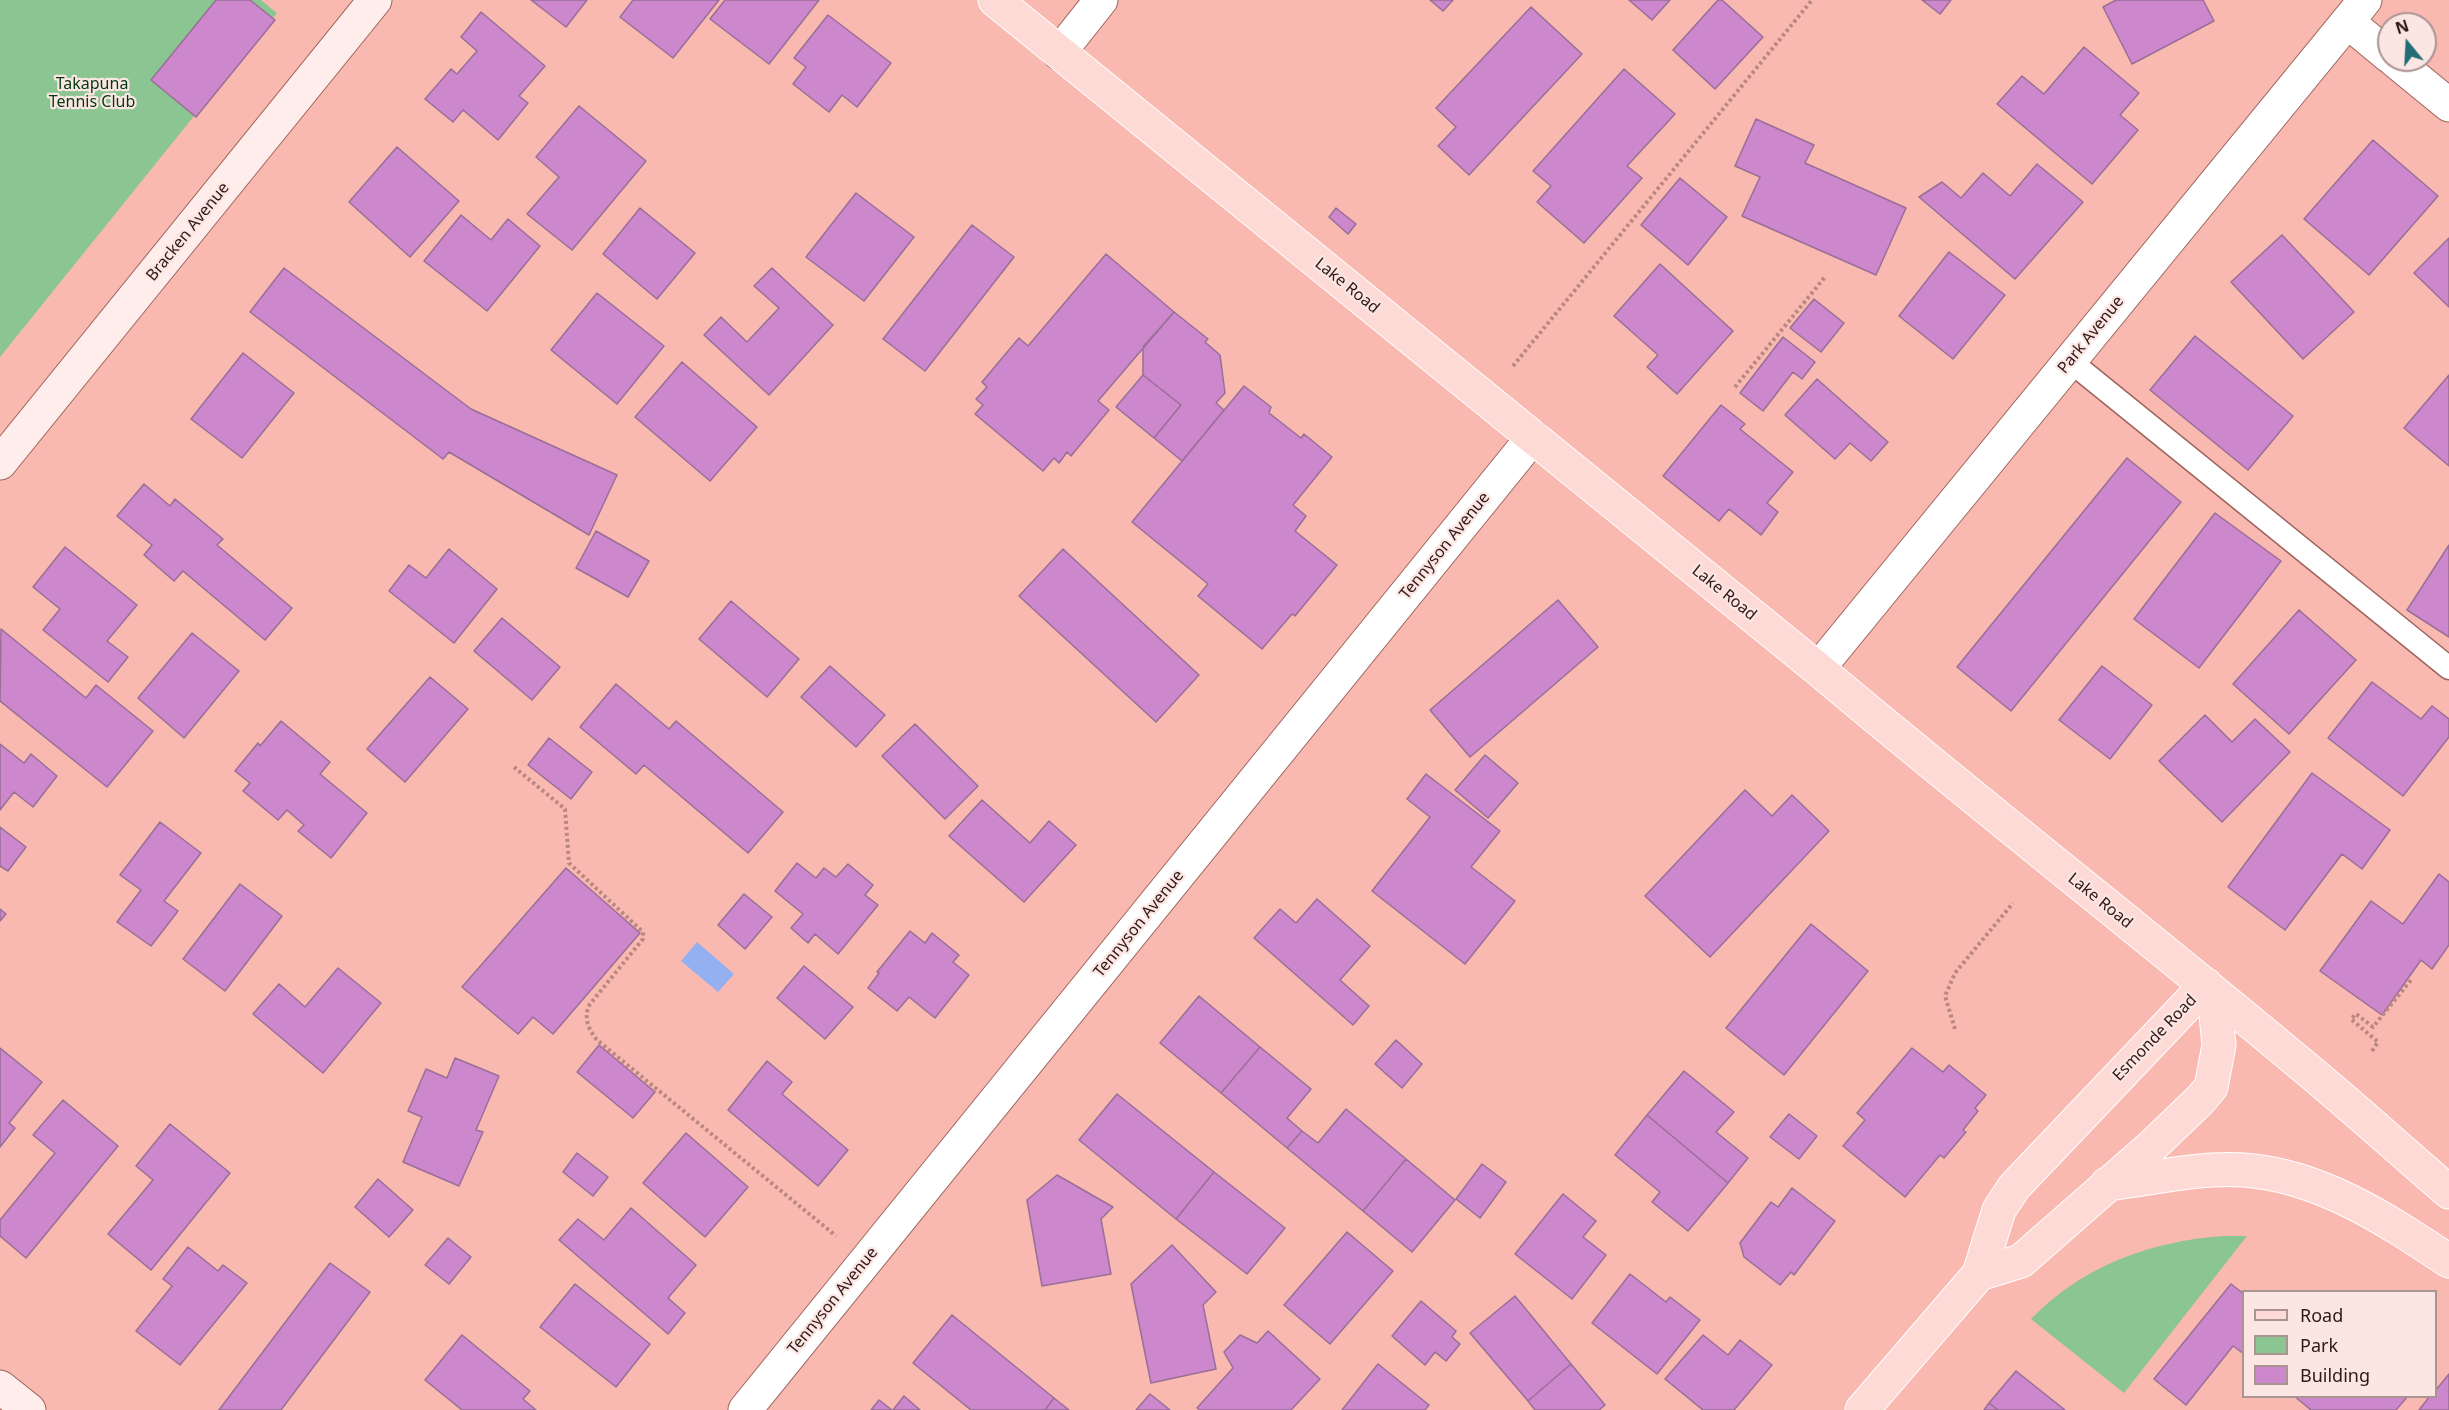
<!DOCTYPE html>
<html>
<head>
<meta charset="utf-8">
<style>
  body { margin:0 }
  #map { position:relative; width:2449px; height:1410px; overflow:hidden; background:#f9b9b0; font-family:"Noto Sans",sans-serif }
  canvas { display:block }
  .legend { position:absolute; left:2242px; top:1290px; width:195px; height:108px; box-sizing:border-box; background:#fbe6e3; border:2px solid #aa9491; margin:0; padding:8px 10px; list-style:none; font-size:18px; color:#301916 }
  .legend li { display:flex; align-items:center; gap:12px; height:30px }
  .legend b { width:30px; border:2px solid #aa9491 }
  .north { position:absolute; left:2377px; top:12px; width:60px; height:60px; box-sizing:border-box; background:#fbe6e3; border:2px solid #aa9491; border-radius:50%; rotate:342deg; font-size:16px; font-weight:700; line-height:24px; text-align:center; color:#301916 }
  .north::after { content:''; display:block; margin:auto; width:21px; height:27px; background:#236d76; clip-path:polygon(50% 0,100% 100%,50% 72%,0 100%) }
</style>
</head>
<body>
<div id="map">
<canvas width="2449" height="1410"></canvas>
<ul class="legend">
<li><b style="height:8px;background:#fedad6"></b>Road</li>
<li><b style="height:16px;background:#8bc591"></b>Park</li>
<li><b style="height:16px;background:#cd87cc"></b>Building</li>
</ul>
<div class="north">N</div>
</div>
<script>
const context = document.querySelector('canvas').getContext('2d');
context.lineJoin = 'round';
function fill(path, color) { context.fillStyle = color; context.fill(path, 'evenodd'); }
function stroke(path, color, width, dash) { context.strokeStyle = color; context.lineWidth = width; context.lineCap = dash ? 'butt' : 'round'; context.setLineDash(dash || []); context.stroke(path); }
function write(font, color, halo, rows, align = 'center') {
  context.font = font + ' "Noto Sans",sans-serif'; context.lineWidth = 4.5; context.setLineDash([]); context.textBaseline = 'middle'; context.strokeStyle = halo; context.fillStyle = color; for (const [text, x, y, turn = 0] of rows) {
    context.save(); context.translate(x, y); context.rotate((+turn || 0) * Math.PI / 180); context.textAlign = isNaN(turn) ? turn : align; if (halo) context.strokeText(text, 0, 0); context.fillText(text, 0, 0); context.restore();
  }
}
const green = new Path2D(`
  M0,0H261L277,13L0,357Z
  M2223,1236H2247L2124,1393L2031,1319C2082,1266 2151,1241 2223,1236Z`);
const water = new Path2D(`
  M697,942L734,974L718,992L681,961Z`);
const building = new Path2D(`
  M216,0H250L275,20L196,117L151,80Z
  M531,0H587L566,27Z
  M633,0H719L673,58L620,17Z
  M725,0H819L769,64L710,19Z
  M1430,0H1453L1443,11Z
  M1629,0H1670L1652,20Z
  M1718,0H1722L1763,37L1715,89L1673,50Z
  M1922,0H1951L1940,14Z
  M2116,0H2203L2214,21L2132,64L2103,7Z
  M1531,7L1582,54L1469,175L1438,146L1456,127L1436,108Z
  M481,12L545,66L519,96L528,103L498,140L463,110L453,122L425,99L451,69L457,74L477,51L461,37Z
  M828,15L891,63L857,107L842,95L829,112L793,84L806,67L794,58Z
  M2084,47L2139,93L2120,115L2138,130L2092,184L1997,104L2022,76L2044,94Z
  M1624,69L1675,114L1627,166L1642,178L1584,243L1537,202L1551,186L1533,171Z
  M579,106L646,161L572,250L527,214L559,177L536,157Z
  M1756,119L1814,145L1805,163L1906,208L1876,275L1742,216L1760,177L1735,166Z
  M2373,140L2438,196L2369,275L2304,219Z
  M397,147L459,201L410,257L349,202Z
  M2037,164L2083,202L2015,279L1919,197L1942,182L1961,198L1983,173L2010,196Z
  M1680,178L1727,217L1688,265L1641,225Z
  M856,193L914,237L864,301L806,257Z
  M640,208L695,253L657,299L603,254Z
  M1336,208L1356,224L1348,234L1329,217Z
  M461,215L491,240L508,219L540,246L487,311L424,261Z
  M972,225L1014,257L925,371L883,339Z
  M2282,235L2354,312L2303,359L2231,282Z
  M2449,238V307L2414,273Z
  M1949,252L2005,295L1953,359L1899,316Z
  M1106,254L1174,312L1098,401L1109,410L1071,456L1067,452L1059,463L1054,458L1043,471L975,414L983,405L976,399L987,387L982,382L1019,338L1028,346Z
  M1660,264L1733,331L1677,394L1647,367L1658,355L1614,316Z
  M284,268L471,409L617,475L589,535L449,452L443,459L250,312Z
  M772,268L833,325L769,395L704,335L721,317L747,342L779,308L754,286Z
  M597,293L664,346L617,404L551,350Z
  M1814,299L1844,323L1821,352L1790,328Z
  M1174,312L1208,339L1205,342L1220,355L1225,393L1216,403L1224,410L1182,461L1154,438L1181,405L1143,375V347Z
  M2195,336L2293,416L2248,470L2150,390Z
  M1783,337L1815,362L1802,379L1793,372L1763,411L1740,393Z
  M243,353L294,393L242,458L191,419Z
  M682,362L757,427L710,481L635,417Z
  M1143,375L1181,405L1154,438L1116,407Z
  M2449,375V466L2404,428Z
  M1817,379L1888,442L1871,461L1850,443L1835,459L1785,415Z
  M1244,386L1271,407L1269,413L1301,438L1304,434L1332,457L1293,505L1306,516L1295,531L1337,565L1295,616L1292,614L1262,649L1198,596L1208,584L1132,522Z
  M1721,405L1745,424L1740,429L1793,472L1767,503L1778,512L1761,535L1729,509L1719,521L1663,476Z
  M2127,458L2181,502L2011,711L1957,667Z
  M144,484L170,506L175,499L223,539L217,545L292,608L265,640L183,571L174,581L144,555L152,545L117,516Z
  M2215,513L2281,561L2199,668L2134,619Z
  M596,531L649,561L628,597L576,568Z
  M2449,545V637L2407,610Z
  M65,547L137,605L107,641L128,657L108,682L43,630L60,609L33,587Z
  M449,549L497,589L454,643L389,591L409,565L426,578Z
  M1063,549L1199,675L1156,722L1019,596Z
  M1558,600L1598,647L1470,757L1430,710Z
  M731,601L799,659L767,697L699,639Z
  M2299,610L2356,660L2289,734L2233,684Z
  M502,618L560,667L532,700L474,651Z
  M1,629L86,698L96,685L153,731L107,787L0,701Z
  M192,633L239,671L184,738L138,698Z
  M830,666L885,715L856,747L801,697Z
  M2102,666L2152,705L2110,759L2059,720Z
  M430,677L468,709L405,782L367,749Z
  M2372,682L2421,719L2432,706L2449,719V737L2403,796L2328,738Z
  M616,684L669,729L676,721L783,812L748,853L644,765L636,774L580,727Z
  M2205,715L2232,742L2255,719L2290,752L2222,822L2159,761Z
  M281,721L330,762L320,774L367,813L331,858L298,831L304,825L287,810L278,820L243,791L250,783L235,771L258,743L260,746Z
  M915,724L978,786L945,819L882,756Z
  M549,738L592,772L571,799L528,765Z
  M0,744L24,763L31,754L57,776L33,807L14,792L0,810Z
  M1485,755L1518,783L1488,818L1455,790Z
  M2312,773L2390,830L2362,869L2342,854L2285,930L2228,887Z
  M1426,774L1500,831L1471,867L1515,901L1465,964L1372,891L1430,817L1407,799Z
  M1745,790L1772,816L1792,795L1829,831L1710,957L1645,896Z
  M982,800L1030,843L1049,821L1076,845L1024,902L949,836Z
  M160,822L201,853L164,901L178,911L151,946L117,922L141,890L120,875Z
  M0,827L26,847L8,871L0,866Z
  M797,863L816,878L824,868L836,877L848,864L873,885L865,895L878,905L838,954L815,934L808,943L791,928L803,914L775,891Z
  M566,868L640,933L553,1034L533,1017L518,1034L462,987Z
  M2439,874L2449,882V945L2432,969L2421,960L2382,1015L2320,971L2371,901L2403,924Z
  M240,884L282,916L225,991L183,959Z
  M744,894L772,917L745,949L718,925Z
  M1317,899L1370,946L1340,980L1369,1006L1353,1025L1254,938L1280,909L1296,923Z
  M0,909L6,914L0,921Z
  M1811,924L1868,971L1784,1075L1726,1028Z
  M910,931L925,943L932,933L959,955L953,962L969,975L935,1018L909,997L897,1011L868,988L879,973L877,972Z
  M804,966L853,1007L825,1039L777,998Z
  M338,968L381,1003L323,1073L253,1014L279,984L305,1007Z
  M1199,996L1260,1047L1221,1093L1160,1043Z
  M1396,1040L1422,1064L1402,1088L1375,1064Z
  M599,1045L655,1092L633,1118L577,1072Z
  M1260,1047L1311,1089L1287,1118L1302,1131L1287,1148L1221,1093Z
  M0,1048L42,1082L9,1123L15,1128L0,1147Z
  M1912,1048L1943,1072L1949,1065L1986,1095L1975,1108L1978,1111L1963,1130L1966,1132L1944,1158L1940,1155L1905,1197L1843,1146L1865,1120L1857,1113Z
  M455,1058L499,1076L476,1130L483,1132L459,1186L403,1162L422,1117L408,1111L426,1069L447,1078Z
  M767,1061L792,1082L782,1094L848,1150L818,1186L728,1110Z
  M1684,1071L1734,1112L1716,1132L1748,1158L1728,1183L1647,1115Z
  M1117,1094L1214,1172L1176,1219L1079,1140Z
  M63,1100L118,1146L26,1258L0,1236V1220L55,1153L33,1135Z
  M1346,1109L1406,1159L1363,1211L1287,1148L1302,1131L1318,1143Z
  M1789,1114L1817,1136L1799,1159L1770,1137Z
  M1647,1115L1728,1183L1688,1231L1652,1202L1660,1192L1615,1155Z
  M170,1124L230,1173L151,1270L108,1234L153,1180L136,1166Z
  M686,1133L748,1187L705,1237L643,1183Z
  M577,1153L608,1177L593,1196L563,1172Z
  M1406,1159L1455,1200L1412,1252L1363,1211Z
  M1482,1164L1506,1182L1480,1218L1456,1199Z
  M1214,1172L1285,1228L1247,1274L1176,1219Z
  M1057,1175L1113,1207L1101,1219L1111,1274L1042,1286L1027,1200Z
  M378,1179L413,1210L389,1237L355,1207Z
  M1792,1188L1835,1221L1794,1275L1791,1272L1780,1285L1744,1257L1740,1243L1771,1202L1778,1207Z
  M1563,1194L1596,1221L1583,1237L1606,1255L1572,1299L1515,1254Z
  M631,1208L696,1265L668,1298L685,1313L668,1334L559,1240L578,1219L604,1240Z
  M1347,1232L1393,1271L1330,1344L1284,1305Z
  M448,1238L471,1257L449,1284L425,1265Z
  M1172,1245L1216,1292L1203,1305L1216,1369L1151,1383L1131,1284Z
  M188,1247L218,1271L223,1265L247,1283L180,1365L136,1331L172,1286L163,1279Z
  M330,1263L370,1292L281,1410H219Z
  M1630,1274L1666,1302L1670,1297L1700,1320L1657,1374L1592,1323Z
  M575,1284L650,1344L616,1387L540,1327Z
  M2231,1284L2244,1294V1354L2233,1346L2186,1405L2154,1379Z
  M1515,1296L1571,1364L1528,1401L1470,1333Z
  M1421,1301L1456,1331L1452,1337L1460,1344L1446,1361L1435,1352L1425,1365L1392,1336Z
  M952,1315L1054,1398L1045,1410H971L913,1363Z
  M1268,1331L1320,1379L1291,1410H1200L1197,1408L1233,1368L1224,1352L1240,1335L1257,1343Z
  M462,1335L530,1391L523,1399L536,1410H462L425,1380Z
  M1703,1335L1728,1355L1740,1340L1772,1365L1734,1410H1703L1665,1379Z
  M1378,1364L1429,1405L1425,1410H1342Z
  M1571,1364L1605,1405L1599,1410H1535L1528,1401Z
  M2016,1371L2065,1410H1998L1989,1403Z
  M2449,1374V1410H2419L2430,1396H2436V1390Z
  M1150,1394L1170,1410H1136Z
  M904,1396L920,1410H893Z
  M2294,1396H2408L2396,1410H2311Z
  M1054,1398L1069,1410H1045Z
  M879,1400L892,1410H871Z
  M1989,1403L1998,1410H1984Z`);
const path = new Path2D(`
  M1513,366L1812,0
  M1735,387L1825,277
  M514,767L565,809L569,863L643,932V939L590,1004C583,1017 588,1029 597,1040L836,1236
  M1955,1029L1945,996L1955,973L2013,903
  M2372,1051L2378,1042L2351,1019L2356,1014L2373,1027L2411,980`);
const lane = new Path2D(`
  M2070,361L2449,668`);
const street = new Path2D(`
  M2348,22L2389,56
  M1059,53L1101,0
  M2394,60L2449,105
  M1818,669L2365,0
  M745,1410L1533,437`);
const secondary = new Path2D(`
  M0,463L375,0
  M0,1387L29,1410`);
const primary = new Path2D(`
  M995,0L1818,669C1977,803 2142,931 2302,1065C2352,1106 2400,1150 2449,1192
  M2107,1184C2150,1179 2200,1167 2243,1170C2320,1175 2387,1220 2449,1261
  M1979,1274L2021,1261L2151,1147L2200,1100L2211,1087L2219,1045L2215,1005L2206,985
  M1862,1410L1979,1274L1999,1210L2014,1187L2206,985`);
const parkNames = [
  ["Takapuna",92,84],
  ["Tennis Club",92,102]
];
const streetNames = [
  ["Bracken Avenue",188,232,-51],
  ["Lake Road",1347,286,39],
  ["Park Avenue",2091,335,-51],
  ["Tennyson Avenue",1445,546,-51],
  ["Lake Road",1724,593,39],
  ["Lake Road",2100,901,39],
  ["Tennyson Avenue",1139,924,-51],
  ["Esmonde Road",2155,1038,-46],
  ["Tennyson Avenue",833,1301,-51]
];
fill(green, '#8bc591');
fill(water, '#95b0f1');
fill(building, '#cd87cc');
stroke(building, '#986f97', 1.5);
stroke(lane, '#9c635c', 25);
stroke(street, '#9c635c', 35);
stroke(secondary, '#9c635c', 35);
stroke(primary, '#fff', 35);
stroke(path, '#ba8780', 4, [3, 3]);
stroke(lane, '#fff', 22);
stroke(street, '#fff', 33);
stroke(secondary, '#feedea', 33);
stroke(primary, '#fedad6', 33);
write('16px', '#003a0e', '#fbe6e3', parkNames);
write('16px', '#301916', '#fbe6e3', streetNames);
</script>
</body>
</html>
